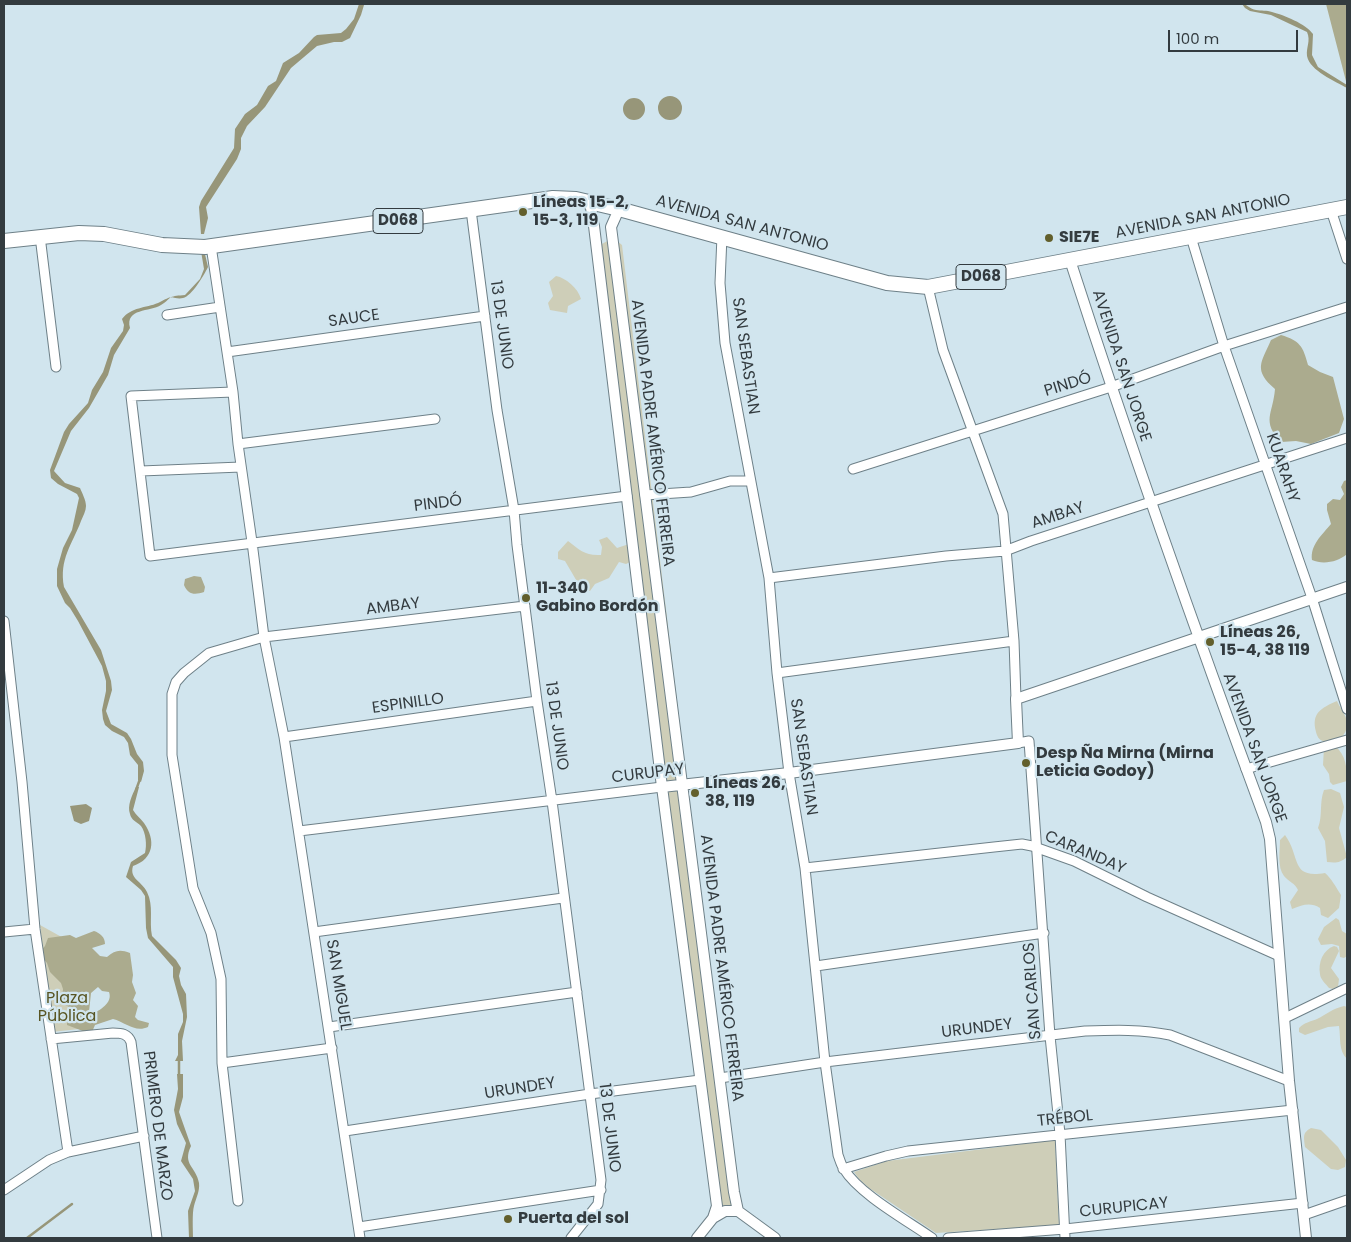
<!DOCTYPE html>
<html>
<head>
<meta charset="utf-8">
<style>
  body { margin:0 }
  #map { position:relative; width:1351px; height:1242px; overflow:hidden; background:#d1e5ee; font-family:Poppins,sans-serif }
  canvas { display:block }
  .frame { position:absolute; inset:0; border:5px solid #333b3f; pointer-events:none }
  .scale { position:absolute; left:1168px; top:30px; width:130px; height:22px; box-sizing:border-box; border:2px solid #333b3f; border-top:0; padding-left:6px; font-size:15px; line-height:18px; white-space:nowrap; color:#333b3f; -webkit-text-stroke:4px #d1e5ee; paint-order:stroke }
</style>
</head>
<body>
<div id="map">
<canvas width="1351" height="1242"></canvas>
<div class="frame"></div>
<div class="scale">100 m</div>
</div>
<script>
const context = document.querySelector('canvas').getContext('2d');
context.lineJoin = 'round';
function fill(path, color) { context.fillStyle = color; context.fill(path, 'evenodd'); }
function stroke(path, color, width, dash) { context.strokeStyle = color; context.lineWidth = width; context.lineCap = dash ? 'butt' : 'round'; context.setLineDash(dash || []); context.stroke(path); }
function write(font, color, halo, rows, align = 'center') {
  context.font = font + ' Poppins,sans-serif'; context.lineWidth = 4.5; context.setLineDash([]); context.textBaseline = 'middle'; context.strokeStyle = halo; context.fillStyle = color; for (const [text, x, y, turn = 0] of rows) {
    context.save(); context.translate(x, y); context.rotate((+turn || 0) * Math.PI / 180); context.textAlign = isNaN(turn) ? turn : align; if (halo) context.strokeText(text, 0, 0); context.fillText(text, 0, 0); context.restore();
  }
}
const green = new Path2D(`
  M611,239L616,240L622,245L686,775L683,780L667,782L665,779L632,561L626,564L619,562L609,578L595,584L590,591L582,590L565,561L558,559V552L568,541C580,550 585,556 601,555L602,547L599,540L607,537L617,548L632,543L600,245Z
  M556,276C566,278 578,288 581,299L568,306L567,313L550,310L548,303L553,296L549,282Z
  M1337,701C1340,708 1347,716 1347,723C1348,735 1336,745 1323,741C1319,740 1317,736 1316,732C1311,713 1321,708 1337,701Z
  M1335,746C1346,755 1347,768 1347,781L1333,785L1330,782L1329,774L1323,765L1324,747Z
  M667,789H688L737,1202V1205L720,1209L666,792Z
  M1331,789L1340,793L1344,807L1339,828L1347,857C1340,863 1336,863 1327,862L1325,841L1318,828C1323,815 1319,803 1324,790Z
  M1285,835C1301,857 1290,879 1325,873C1331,878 1336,887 1341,895L1339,908L1328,918L1321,915L1320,908C1310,902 1303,905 1292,909L1290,902L1298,890C1295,883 1289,882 1284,876C1277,867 1280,851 1280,840Z
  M1336,918L1339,920L1342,931L1347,934V956L1344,958L1340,957L1339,946L1332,944L1321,945L1318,939L1324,927Z
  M40,925L76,945L88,1028L52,1032Z
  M1334,946L1337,947L1339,951L1331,968L1339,979L1338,987L1333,989L1329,988C1326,984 1320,979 1320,974C1318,962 1323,950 1334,946Z
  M1344,1006L1347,1007V1059C1338,1050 1341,1038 1339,1026L1328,1027L1305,1035L1299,1032V1028C1305,1022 1310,1022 1317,1019C1327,1014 1332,1009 1344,1006Z
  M1311,1128L1321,1130L1338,1147L1346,1160L1345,1167L1338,1170L1331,1169L1305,1147C1304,1137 1302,1133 1311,1128Z
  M1055,1140L1059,1225L936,1233L869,1188L859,1179L854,1172L887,1161Z`);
const forest = new Path2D(`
  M1326,4H1347V85Z
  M1281,335C1300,341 1303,346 1308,365L1320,372L1333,377L1344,419L1339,433L1311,444L1296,441L1281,442C1261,421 1273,414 1275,389C1253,370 1261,363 1271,340Z
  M1347,480V554C1338,562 1323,565 1312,560C1310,545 1322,535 1331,524L1327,510V504L1333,499L1340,500L1344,494L1341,487L1344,481Z
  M194,576L201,577L205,587L204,592C195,595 188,595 184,585L185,579Z
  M94,931C100,933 105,937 105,944L92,948L100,956L107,957C115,950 120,949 130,953L133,975L132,982L136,993L133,1000L138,1006L135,1017L138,1020L149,1023L148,1027C135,1033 125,1022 113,1019L95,1025L92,1032L88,1033L67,1025V1022L72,1009L63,1003L62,1000L63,989L61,983L50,972L47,963L39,953L45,946L48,938L70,935L76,938ZM98,987L102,991L109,992C113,1003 100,1010 91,1015L89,1012L91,993Z`);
const water = new Path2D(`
  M359,4L364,5L361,15L350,38L342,42H334L317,46L291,68L265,107L247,126L241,138V149L237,159L206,207L208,218L204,234H201L199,207L201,201L234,148L235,129L245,114L257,105L268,86L276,81L283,63L299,53L314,37L317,35L341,33L346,29L354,19Z
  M1242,4C1247,4 1250,9 1256,10C1261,11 1267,10 1272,12C1284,15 1306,24 1313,34L1312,55L1318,67L1347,85V88C1335,81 1310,71 1307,56C1306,47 1311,41 1307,32L1271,15L1250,11L1245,8Z
  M658 108a12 12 0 1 1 24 0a12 12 0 1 1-24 0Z
  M623 109a11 11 0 1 1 22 0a11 11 0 1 1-22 0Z
  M204,250L208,267C204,275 192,296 183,298C179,299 175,298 171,297C167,300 165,303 161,305C150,312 125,308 130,328L114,355L108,375L89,408L71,431L54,471L65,483L80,488C82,493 86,500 86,506C86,511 83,516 81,521C72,545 59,559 64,587L101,650L111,681L112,690L106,711L111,724L127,733L131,739L137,754L143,762L144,771L141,782L138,780V765L130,755L128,743L124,737L112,731L105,725L103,719L102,710L106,691V681L102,666L78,621L70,608L65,603L57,586V569L63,548L72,530L79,498L77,494L58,484L51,478L50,470L64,432L69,424L88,403L92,390L103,372L111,348L123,331L124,325L122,319C131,307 146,308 158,303C170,297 171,296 185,295L200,279L204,269L201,251Z
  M136,787H139L133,810C136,815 140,818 144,823C156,840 154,859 133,866C129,879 142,881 147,892C154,906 149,921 152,936L176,960L181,968L179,976L181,985L186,994L187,1017L182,1041L183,1061H175L178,1055V1034L183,1022V1014L173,977V967L148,938L146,928L145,896L141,890L126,877L131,862L145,853C147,845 146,833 141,826C137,822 131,820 130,814C127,806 132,795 136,787Z
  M86,804L92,808L89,821L81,824L74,821L70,806Z
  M177,1074H183V1097L179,1112L191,1146C182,1165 196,1166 199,1183C200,1191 196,1198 194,1206C192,1213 193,1230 193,1238H189L188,1211L195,1191L193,1179L181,1161L186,1143L177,1124L174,1110L178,1089Z`);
const stream = new Path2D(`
  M136,790L140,779
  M179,1058V1075
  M27,1238L72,1204`);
const minor = new Path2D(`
  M471,210L497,410L514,510L517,545L537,701L552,801L601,1180L598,1204L571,1238
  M1331,210L1347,259
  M40,236L56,367
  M722,236L720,283L725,343L769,578L777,673L789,773L805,868L825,1062L838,1155C840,1160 841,1165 844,1169C859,1194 908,1221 932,1238
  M1191,237L1224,346L1312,598L1347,709
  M211,246L233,392L238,444L252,542L264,637L284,737L296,815L360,1238
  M928,287L943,350L1003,514L1014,641L1016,699
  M167,315L220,307
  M227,352L485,316
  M233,392L131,396L150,556L627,496
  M238,444L435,419
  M853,469L1111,387L1224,346L1347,307
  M141,471L241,467
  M645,495L691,492L730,481H750
  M769,578L946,556L1005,551L1031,541L1347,438
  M4,621L22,782L35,929L68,1152
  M777,673L1014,641
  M284,737L537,701
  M1018,743L1029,741L1050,1036L1060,1134L1065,1238
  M1246,769L1347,740
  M299,831L662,787
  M805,868L994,847L1022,844L1032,846L1074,861L1147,897L1279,956
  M4,932L35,929
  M314,932L563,898
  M816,966L1044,933
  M1285,1018L1347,988
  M329,1027L577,992
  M51,1039L113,1033C122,1033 128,1034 131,1042L157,1238
  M222,1063L332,1048
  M720,1078L825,1062L1085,1031C1114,1030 1142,1029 1170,1035L1289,1081
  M345,1131L590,1094L700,1080
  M843,1169L886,1156L908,1151L1293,1110
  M4,1190L49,1160L68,1152L144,1136
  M238,1201L222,1063L221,979L211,933L193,888L172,755V694L176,682L184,673L209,653L264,637L525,606
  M1304,1215L1347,1200
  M359,1227L601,1190
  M948,1238L1065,1229L1303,1203`);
const tertiary = new Path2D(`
  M590,202L594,226L662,787L717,1206L713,1218L697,1238
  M619,209L611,227L734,1192L738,1211L775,1238
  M1070,260C1131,449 1197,636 1266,822L1270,839L1289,1081L1306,1238
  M662,787L789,773L1018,743L1016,699L1347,587
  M713,1218L725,1211H738`);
const primary = new Path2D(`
  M4,241L79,233L104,234L162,245L205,247L553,198L576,199L619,209L887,283L928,287L1347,207`);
const markers = [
  [523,212,5,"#625f2c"],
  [1049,238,5,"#625f2c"],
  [526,598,5,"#625f2c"],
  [1210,642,5,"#625f2c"],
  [1026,763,5,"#625f2c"],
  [695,793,5,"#625f2c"],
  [508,1219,5,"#625f2c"]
];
const shields = [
  [398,221,50],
  [981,277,50]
];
const shieldNames = [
  ["D068",398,221],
  ["D068",981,277]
];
const poiNames = [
  ["Líneas 15-2,",533,203],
  ["15-3, 119",533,221],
  ["SIE7E",1059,238],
  ["11-340",536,589],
  ["Gabino Bordón",536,607],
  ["Líneas 26,",1220,633],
  ["15-4, 38 119",1220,651],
  ["Desp Ña Mirna (Mirna",1036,754],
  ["Leticia Godoy)",1036,772],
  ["Líneas 26,",705,784],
  ["38, 119",705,802],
  ["Puerta del sol",518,1219]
];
const streetNames = [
  ["AVENIDA SAN ANTONIO",1203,217,-11],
  ["AVENIDA SAN ANTONIO",742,224,15],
  ["SAUCE",354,319,-8],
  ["13 DE JUNIO",501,325,82],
  ["SAN SEBASTIAN",745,356,82],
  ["AVENIDA SAN JORGE",1121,366,72],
  ["PINDÓ",1068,385,-17],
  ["AVENIDA PADRE AMÉRICO FERREIRA",652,433,83],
  ["KUARAHY",1282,468,71],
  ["PINDÓ",438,504,-7],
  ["AMBAY",1058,516,-18],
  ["AMBAY",393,607,-7],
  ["ESPINILLO",408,704,-8],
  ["13 DE JUNIO",556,726,82],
  ["AVENIDA SAN JORGE",1254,748,70],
  ["SAN SEBASTIAN",803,757,82],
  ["CURUPAY",648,774,-7],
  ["CARANDAY",1085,853,23],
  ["AVENIDA PADRE AMÉRICO FERREIRA",721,968,83],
  ["SAN MIGUEL",338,985,81],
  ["SAN CARLOS",1033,991,-94],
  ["URUNDEY",977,1029,-7],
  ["URUNDEY",520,1089,-9],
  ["TRÉBOL",1065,1119,-6],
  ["PRIMERO DE MARZO",157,1126,83],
  ["13 DE JUNIO",609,1128,83],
  ["CURUPICAY",1124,1208,-6]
];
const parkNames = [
  ["Plaza",67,999],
  ["Pública",67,1017]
];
fill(green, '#ceceb8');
fill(forest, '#abab8e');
fill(water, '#979679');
stroke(stream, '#979679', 2.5);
stroke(minor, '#6e8088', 11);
stroke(tertiary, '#6e8088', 12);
stroke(primary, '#6e8088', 16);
stroke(minor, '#fff', 9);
stroke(tertiary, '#fff', 10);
stroke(primary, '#fff', 14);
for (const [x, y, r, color] of markers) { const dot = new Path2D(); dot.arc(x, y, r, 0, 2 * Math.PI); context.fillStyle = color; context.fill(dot); stroke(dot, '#d1e5ee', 2); }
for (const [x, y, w] of shields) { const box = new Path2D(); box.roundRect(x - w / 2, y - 12.5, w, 25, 4); context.fillStyle = '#d1e5ee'; context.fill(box); stroke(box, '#333b3f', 1); }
write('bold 15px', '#333b3f', null, shieldNames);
write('bold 16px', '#333b3f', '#d1e5ee', poiNames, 'left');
write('16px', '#333b3f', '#d1e5ee', streetNames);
write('16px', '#585523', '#d1e5ee', parkNames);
</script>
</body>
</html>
